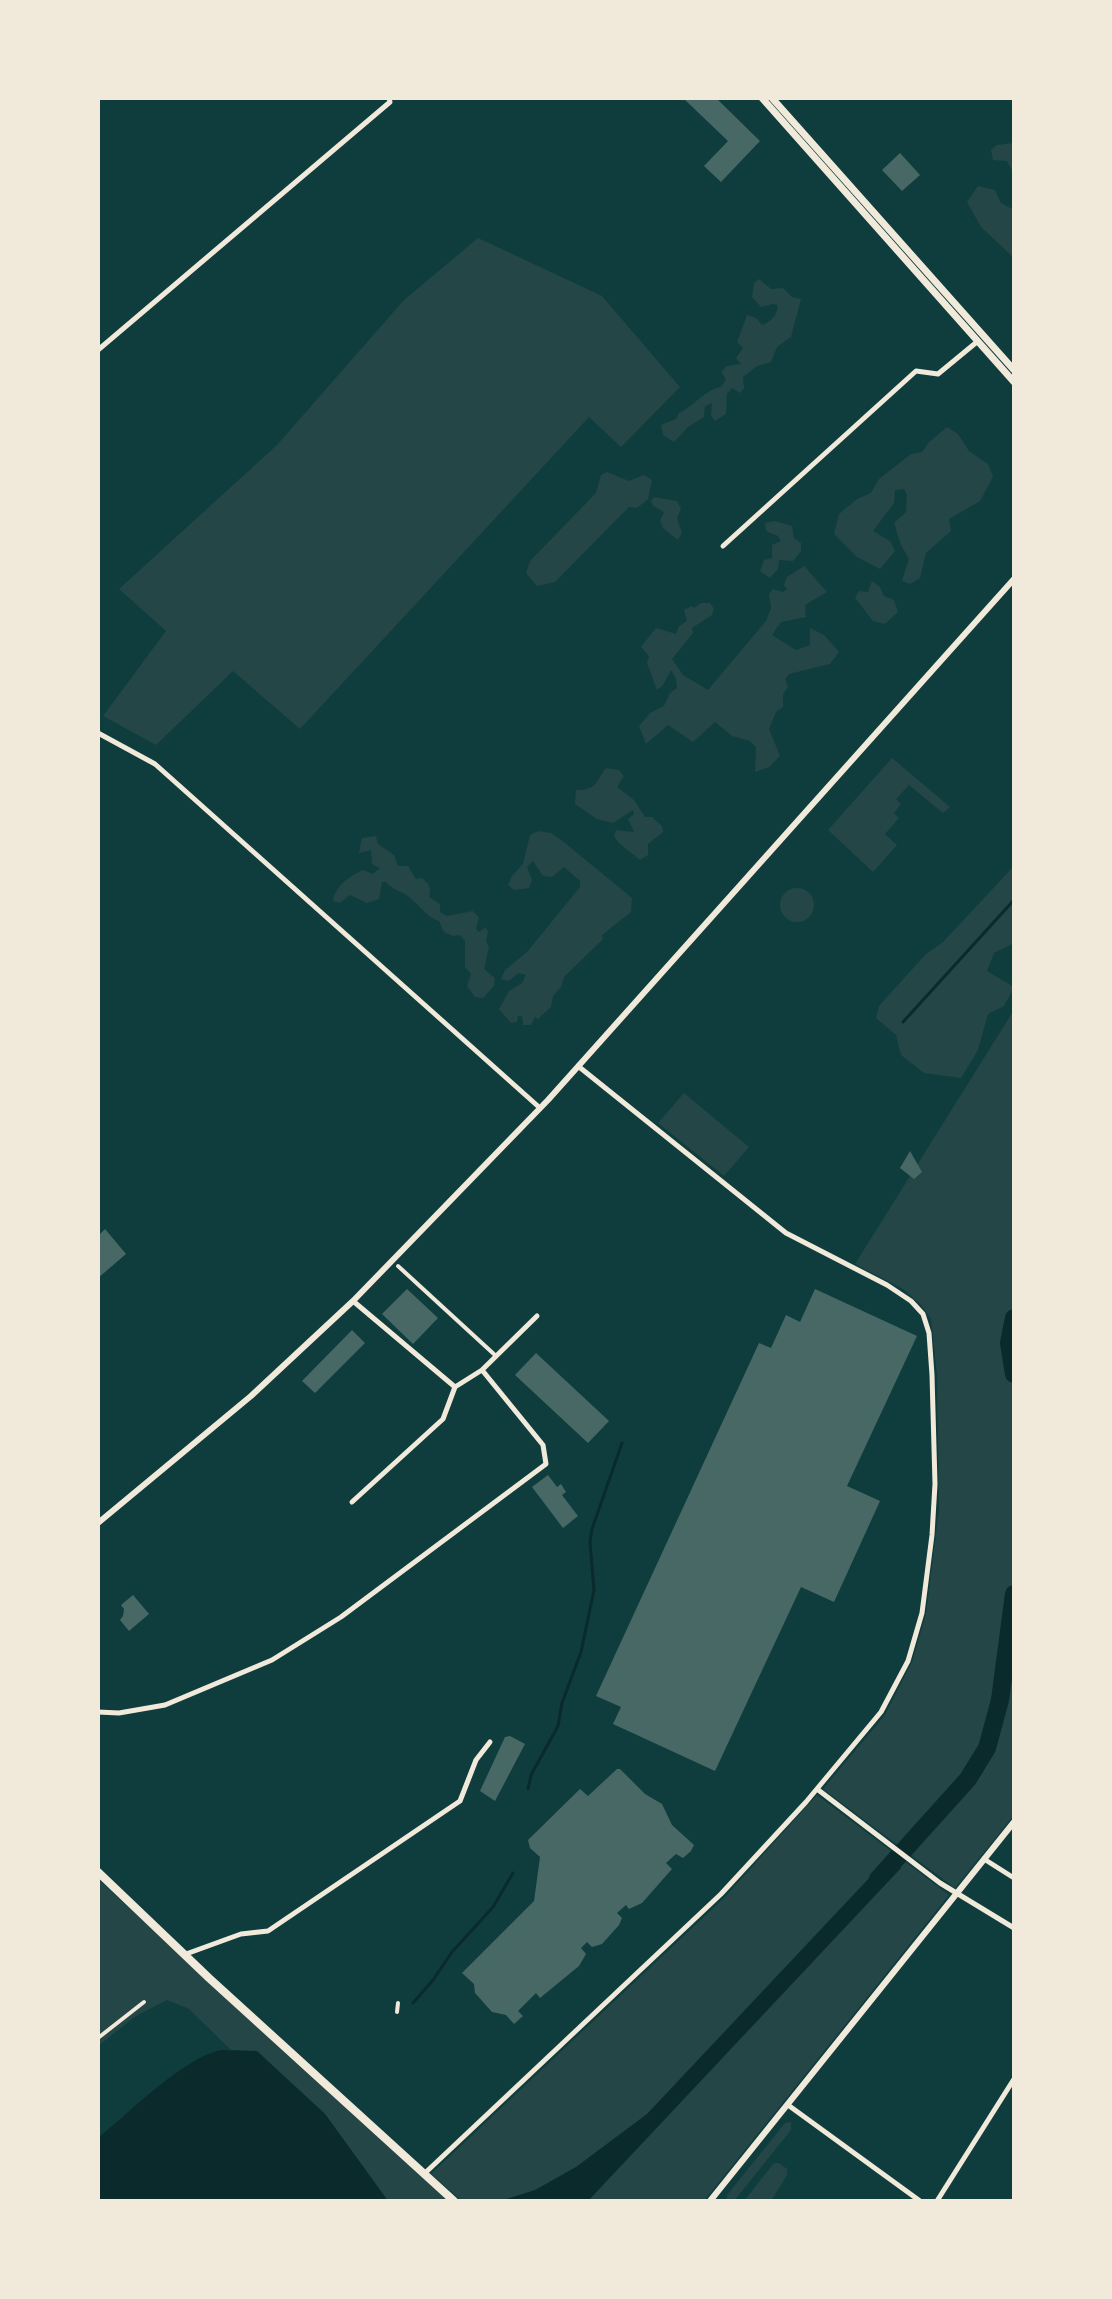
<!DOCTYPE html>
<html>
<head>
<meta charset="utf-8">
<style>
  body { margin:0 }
  #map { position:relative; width:1112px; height:2299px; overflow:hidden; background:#0f3d3e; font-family:Ubuntu,sans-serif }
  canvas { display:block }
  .frame { position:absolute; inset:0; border:100px solid #f1e9da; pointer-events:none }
</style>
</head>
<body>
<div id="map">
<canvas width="1112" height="2299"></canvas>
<div class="frame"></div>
</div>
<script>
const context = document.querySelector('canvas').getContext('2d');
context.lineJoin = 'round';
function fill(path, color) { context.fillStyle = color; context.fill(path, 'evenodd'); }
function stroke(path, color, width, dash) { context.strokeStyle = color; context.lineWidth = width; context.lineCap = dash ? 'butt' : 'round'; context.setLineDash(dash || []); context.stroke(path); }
const green = new Path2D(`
  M1014,143V174L1007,161L993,160L991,150L997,145Z
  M978,186L995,190L1001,203L1014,210V258L981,227L967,202Z
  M478,238L602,296L680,387L621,447L589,417L300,729L233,671L156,745L103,716L166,631L119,589L277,445L404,300Z
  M759,279L771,289L783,288L792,297L801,299L791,337L777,347L771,362L757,366L743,377L744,388L740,393L732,388L727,394L726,414L715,421L711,415L712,403L705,406L704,417L688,427L674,442L663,435L661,425L676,419L679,413C695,406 702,391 721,387L726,379L721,372L727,366L741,364L736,358L743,348L737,342L747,315L756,318L762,325C772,321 777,316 778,305L773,304L761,307L752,297L754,283Z
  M947,427L958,434L969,451L988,464L993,477L980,501L949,519L951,531L926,553L920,578L910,584L902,581L909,559L901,545L894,523L906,512L907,495L904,489L895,490L894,503L873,531L890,541L895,551L880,569L857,557L834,534L839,514L857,499L871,493L879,479L911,454L922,452L929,442Z
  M607,472L629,481L644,475L652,480L648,499L637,508L629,507L555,582L537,586L526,573L530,561L596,493L601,475Z
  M654,497L677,501L681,509L677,518L682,533L678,540L663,528L660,521L664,512L653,506L651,501Z
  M775,521L792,526L794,538L801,543V551L793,561L779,560L778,569L770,578L760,571L764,560L772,558V545L781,541L778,536L766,531L765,523Z
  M804,566L827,592L805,605L806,617L781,622L772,635L796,650L810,645V628L824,635L839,652L830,664L789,674L785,679L788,687L783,695V707L776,712L769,729L780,756L769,767L755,772L756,747L750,741L732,736L715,722L693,742L668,725L646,744L639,726L650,713L664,706L670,693L677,688L676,679L671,670L663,685L657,690L647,663L649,656L641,647L656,628L676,634L679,626L687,621L684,610L692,606L694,608L701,603H710L714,609L712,615L692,628L693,633L672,659L683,675L708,690L766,621L771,608L769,594L773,589L783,592L787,589L784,585L787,577Z
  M872,581L880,587L884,596L894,600L898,612L885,624L873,621L855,598L859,591L868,592Z
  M892,758L950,807L943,813L909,785L896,799L901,804L894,813L899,818L885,834L897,845L873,872L828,830Z
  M606,768L619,770L624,776L617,787L634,800L645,817H652L662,826L663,832L648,844V855L640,860L619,843L614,836L616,830L634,832L628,819L634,814L633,810L613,823L597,819L575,804L576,790C598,790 595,782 606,768Z
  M538,831L551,833L565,843L632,898L631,912L602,935L603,939L564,977L561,987L553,996L551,1007L538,1019L535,1017L531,1025H523L522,1016H518L517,1022L511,1023L499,1009L509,991L522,983L526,975L518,973L509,981L501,979L505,970L527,952L580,887V881L564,867L552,877L543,876L533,861L527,867L532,880L529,888L514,890L508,885L512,876L523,864L530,835Z
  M376,836L378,844L394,855L398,866H408L416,879L422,878C429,884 432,888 429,897L440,904V912L447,916L473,911L479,918L476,929L479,932L486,927L488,932L486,941L489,947L484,969L495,978L494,986L483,998L475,997L467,986L471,974L465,967V941L460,935L453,936L444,932L439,921C426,917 420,905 408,896C401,891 393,890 386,882H382L379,899L367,903L350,895L340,903L333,901C335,886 350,876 363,870L373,874L380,868L372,864L371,850L359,853L362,838Z
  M1014,866V943L994,953L987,971L1014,987L1004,1006L988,1014L978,1050L961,1078L924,1073L901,1055L896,1035L876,1018L879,1006L925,955L943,942Z
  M780 905a17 17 0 1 1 34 0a17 17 0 1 1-34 0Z
  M1014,1010V1815L955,1888L823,1789L885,1715L912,1662L926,1614L939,1509L937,1374L931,1319L921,1305L903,1289L855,1264Z
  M684,1093L749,1147L724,1176L658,1123Z
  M817,1795L949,1895L704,2201H462L431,2174L724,1898Z
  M98,1879L448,2201H388L325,2114L257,2052L231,2050L189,2009L167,2000L136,2016L98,2046Z
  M791,2122V2130L734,2201H726L727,2195L785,2123Z
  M774,2163H779L787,2169V2175L771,2201H744Z`);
const water = new Path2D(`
  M888,1858L901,1868L588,2201H500L535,2190L576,2167L647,2114Z
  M221,2050L257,2051L325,2114L388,2201H98V2138C130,2112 183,2058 221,2050Z`);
const stream = new Path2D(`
  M903,1022L1014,900
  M528,1789L531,1775L558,1726L562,1703L581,1652L594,1590L590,1542L592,1529L622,1443
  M413,2003L433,1980L452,1952L493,1907L513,1873`);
const river = new Path2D(`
  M1014,1318L1009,1343L1014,1374
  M878,1879L968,1779L987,1748L1000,1700L1014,1594`);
const building = new Path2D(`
  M683,98H716L760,141L721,182L704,166L728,141Z
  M900,153L920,175L902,191L882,170Z
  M910,1151L922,1172L914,1179L900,1168Z
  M105,1229L126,1254L98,1278V1236Z
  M407,1289L438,1318L413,1344L382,1314Z
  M815,1289L917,1336L847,1486L880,1501L834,1602L801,1587L715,1771L613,1724L621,1707L596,1696L759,1343L771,1348L786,1315L800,1322Z
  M352,1330L365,1343L315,1393L302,1381Z
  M536,1353L609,1421L588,1443L515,1375Z
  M548,1475L557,1487L561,1484L566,1492L562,1495L578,1516L563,1528L532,1487Z
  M133,1595L149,1614L129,1631L120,1620L123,1616L124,1609L121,1605Z
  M510,1736L525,1744L495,1801L480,1791L505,1737Z
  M617,1769H620L645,1794L662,1804L672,1825L694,1845L691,1851L683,1858L676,1854L666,1863L672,1869L642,1903L629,1909L626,1905L617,1913L622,1918L619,1925L602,1944L592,1947L587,1942L581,1948L586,1954L579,1966L540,1998L536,1993L518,2011L523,2016L514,2024L506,2015L492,2012L475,1993L474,1984L462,1973L534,1901L540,1857L530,1848L528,1840L580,1789L588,1796Z`);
const pedestrian = new Path2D(`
  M398,1266L496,1356
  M397,2012L398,2003
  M98,2038L144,2002`);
const minor = new Path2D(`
  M98,350L390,102L389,98
  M723,546L916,371L938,374L978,341
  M98,733L155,764L540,1108
  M482,1370L537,1316
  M352,1502L443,1419L455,1387
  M98,1712L119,1713L165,1705L272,1660L341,1617L546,1464L543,1445L482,1370L455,1387L353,1301
  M817,1789L940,1883L1014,1928
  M984,1859L1014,1878
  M186,1954L241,1934L268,1931L460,1801L476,1760L490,1742
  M788,2105L920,2201
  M424,2174L721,1894L806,1802L881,1712L908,1661L922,1613L932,1535L935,1484L932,1375L929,1333L923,1314L911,1301L887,1285L786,1233L578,1066
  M937,2201L1014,2079`);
const tertiary = new Path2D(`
  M98,1523L251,1396L353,1301L548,1100L1014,579
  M710,2201L1014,1822`);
const secondary = new Path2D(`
  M762,98L1014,382
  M772,98L1014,370`);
const primary = new Path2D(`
  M98,1872L209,1978L454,2201`);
fill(green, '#244646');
fill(water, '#0a2a2b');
stroke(stream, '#0a2a2b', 3);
stroke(river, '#0a2a2b', 18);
fill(building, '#486865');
stroke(pedestrian, '#f1e9da', 4);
stroke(minor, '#f1e9da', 5);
stroke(tertiary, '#f1e9da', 6);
stroke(secondary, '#f1e9da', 7);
stroke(primary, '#f1e9da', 8);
</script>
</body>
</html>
